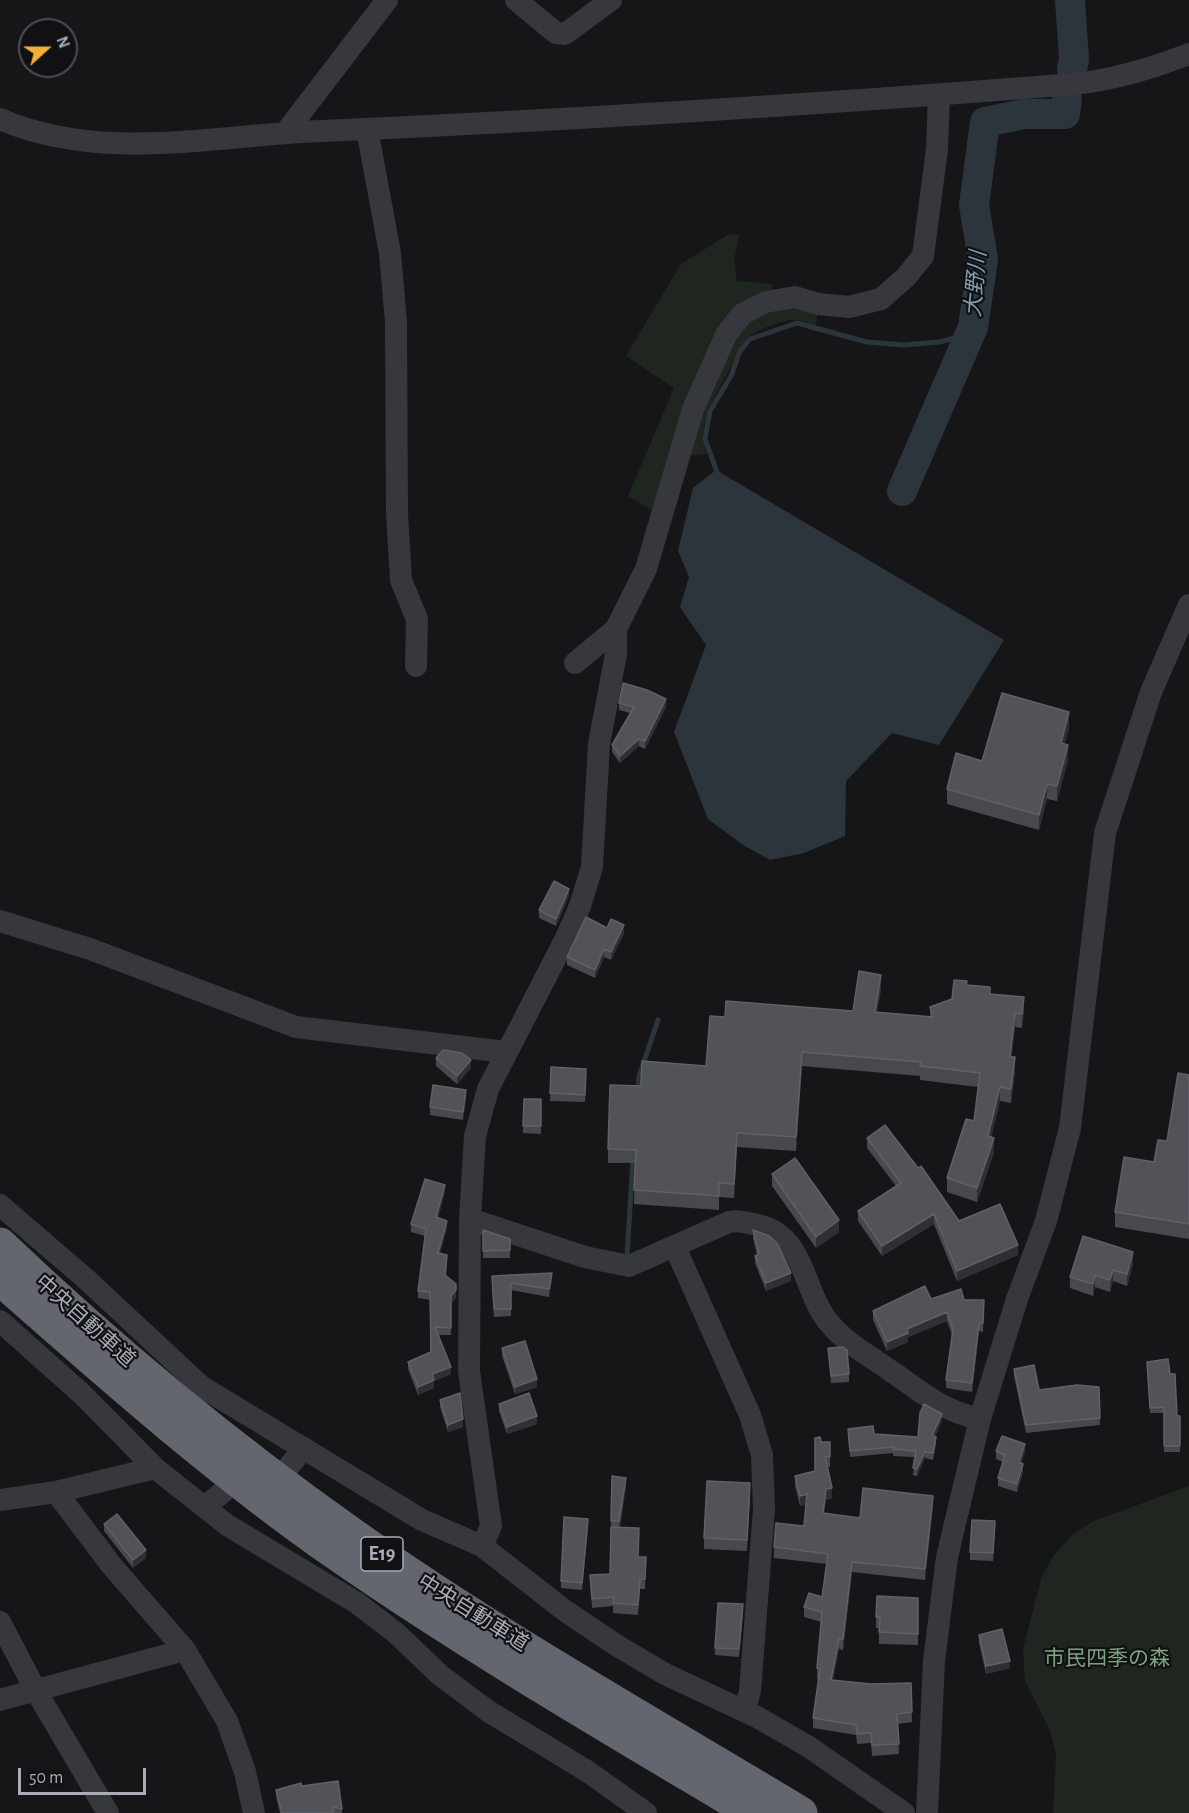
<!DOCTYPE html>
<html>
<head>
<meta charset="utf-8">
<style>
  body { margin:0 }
  #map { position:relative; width:1189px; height:1813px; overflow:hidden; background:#161618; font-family:"Alegreya Sans",sans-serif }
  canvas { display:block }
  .north { position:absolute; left:18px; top:18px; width:60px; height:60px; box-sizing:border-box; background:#111113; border:2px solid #4d4f55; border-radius:50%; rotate:69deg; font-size:16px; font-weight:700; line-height:24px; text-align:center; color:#a8adb8 }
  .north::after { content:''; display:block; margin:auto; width:21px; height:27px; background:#f2b134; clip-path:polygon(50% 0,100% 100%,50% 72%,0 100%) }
  .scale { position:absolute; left:18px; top:1768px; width:128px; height:27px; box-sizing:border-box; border:3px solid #a8adb8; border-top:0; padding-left:8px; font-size:18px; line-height:21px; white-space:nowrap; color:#a8adb8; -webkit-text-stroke:4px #111113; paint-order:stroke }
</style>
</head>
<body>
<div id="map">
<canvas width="1189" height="1813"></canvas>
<div class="north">N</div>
<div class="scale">50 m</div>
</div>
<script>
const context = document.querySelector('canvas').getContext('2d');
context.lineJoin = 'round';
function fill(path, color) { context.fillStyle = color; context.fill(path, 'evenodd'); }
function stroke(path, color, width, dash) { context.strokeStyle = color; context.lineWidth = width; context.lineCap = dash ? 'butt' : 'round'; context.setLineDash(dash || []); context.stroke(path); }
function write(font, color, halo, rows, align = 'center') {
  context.font = font + ' "Alegreya Sans","Noto Sans JP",sans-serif'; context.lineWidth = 4.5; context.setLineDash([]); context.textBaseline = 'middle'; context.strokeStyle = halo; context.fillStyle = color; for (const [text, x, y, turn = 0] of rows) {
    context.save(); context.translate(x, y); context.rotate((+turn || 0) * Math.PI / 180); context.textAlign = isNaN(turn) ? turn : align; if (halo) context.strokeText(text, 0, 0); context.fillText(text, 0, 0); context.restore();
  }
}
const green = new Path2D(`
  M729,234L739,235L734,260L737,281L773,284L765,314L796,306L818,310L816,326C811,324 804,321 798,320C786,318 760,329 750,336C745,339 709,406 707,413C703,427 702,440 707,454L687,456L653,511L628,496L674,388L626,356L681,264Z
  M1189,1486V1813H1053L1056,1756L1050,1730L1025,1681L1023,1649L1042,1576L1054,1555L1073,1534L1094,1521Z`);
const water = new Path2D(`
  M716,470L1004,640L939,745L892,733L846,781L845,836L804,853L770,860L743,845L708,819L674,732L706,645L680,607L689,577L678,551L693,488Z`);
const stream = new Path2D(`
  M718,475L705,439L710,411L731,376L740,351L750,339L797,323L867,342L904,345L939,342L959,337L963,329L973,327
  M638,1093L639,1076L658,1020
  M627,1256L633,1159`);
const river = new Path2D(`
  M1070,0L1074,59L1072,69
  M902,491L973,327L983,259L974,205L985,122L1024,114H1065L1067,100`);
const minor = new Path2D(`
  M516,0L556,33L565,34L611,0
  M0,119C103,163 214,135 322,131C572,120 824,104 1074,84C1113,80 1153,68 1189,54
  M367,129L390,253L396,322L397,514L401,580L417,619L416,666
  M286,132L387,0
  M575,663L616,629
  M0,921L90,949L296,1027L506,1052
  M0,1205L86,1279L202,1387L422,1520L482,1546L564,1610L616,1645L665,1674L757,1717L809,1747L904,1813
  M470,1219L585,1257L629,1266L729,1222C741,1220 749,1223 761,1226C806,1238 803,1293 830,1324C846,1343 868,1355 888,1369C921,1391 939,1410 980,1419
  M675,1247L750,1415L762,1455L764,1509L750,1691L745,1710
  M0,1321L82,1394L155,1468L227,1525L357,1603L396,1633L440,1675L488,1711L587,1771L646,1813
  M290,1465L304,1448
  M56,1492L112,1566L185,1650L227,1721L245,1772L254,1813
  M0,1500L56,1492L155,1468
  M205,1507L224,1491
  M482,1546L491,1526L469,1371L470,1219L475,1136L488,1089L565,940L580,906L592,867L599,744L616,654V629L646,569L693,409L726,335L742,314L766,302L795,297L818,304L849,307L881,299L906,277L923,256L937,149L939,95
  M0,1622L36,1691L108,1813
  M0,1700L185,1650
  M927,1813L934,1661L947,1557L980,1419L1017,1299L1046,1221L1070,1128L1105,833L1151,692L1189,605`);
const highway = new Path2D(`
  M0,1244C111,1350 230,1448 355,1536C498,1637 652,1723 801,1813
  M0,1279C111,1377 223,1476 345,1560C477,1651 615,1731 752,1813`);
const wall = new Path2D(`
  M619,703L666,707L645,749L639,746L620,763L612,752V745L630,713L619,710Z
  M1069,728L1064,744L1068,760L1057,801L1047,799L1039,830L947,804V789L982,761Z
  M569,896L556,926L539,918V910Z
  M607,928L624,933L611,960L604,957L595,978L567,965V957Z
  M967,985L990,994L1024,1011L1022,1028L1015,1027L1011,1057L1015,1071L1011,1103L1000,1101L991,1137L994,1152L977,1202L947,1192V1178L974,1121L978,1087L920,1080V1076L802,1066L796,1151L737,1147L734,1198L719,1197V1210L634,1204L635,1163H608V1149L641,1086L706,1066L725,1017L853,1011L881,989L877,1012L930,1017V1007L952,999Z
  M436,1058L471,1068L457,1084L436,1066Z
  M551,1067L586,1069L585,1102L550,1101Z
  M1189,1075V1239L1115,1227V1212L1154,1162L1167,1141Z
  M466,1097L463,1120L430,1115V1107Z
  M541,1099V1134L523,1133V1126Z
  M867,1138L959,1221L1018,1255L957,1281L934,1224L882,1256L858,1221V1211L896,1186L867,1148Z
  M772,1174L839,1232L816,1248L772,1186Z
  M445,1192L438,1218L447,1228L440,1254L447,1262L446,1276L456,1284V1298L451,1304V1335H438L451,1374L434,1381V1388L418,1395L408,1369V1362L430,1352V1300L418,1298V1291L425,1236L411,1232V1224Z
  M483,1230L510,1239V1258H483Z
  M753,1230L791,1281L766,1291L755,1263V1256L757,1255L753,1238Z
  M1133,1264L1127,1286L1113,1281L1110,1292L1095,1287L1093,1296L1070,1288V1277Z
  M552,1280L549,1297L511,1290V1316L494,1317L492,1284Z
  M931,1299L984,1300L983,1332L979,1331L972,1392L946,1388V1380L952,1335L947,1321L908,1337V1342L887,1351L873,1320V1311Z
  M502,1348L537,1387L515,1394L502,1356Z
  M828,1348L849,1374V1382L831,1383Z
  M1147,1367L1170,1374L1177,1416H1180V1452H1164V1413H1150Z
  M1014,1369L1039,1390L1099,1387L1100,1425L1026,1433L1014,1376Z
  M440,1400L463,1427L448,1432L440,1407Z
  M499,1404L537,1424L507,1434L499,1411Z
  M942,1420L935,1437L936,1443L933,1460L925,1458L917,1476L913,1475L915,1457L893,1456V1453L850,1457L848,1429L874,1434L918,1437Z
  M821,1442H830V1467H827L832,1498L826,1500L824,1513L860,1518L933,1506L925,1580L852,1572L843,1650L839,1649L833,1680L871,1684L911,1683L912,1722L898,1724L899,1754L872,1756L871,1743L857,1744L856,1735L813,1728V1718L819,1679H817V1668L821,1622L804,1617V1607L822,1597L827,1564L774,1558V1547L804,1526L806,1504L800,1506L795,1486V1476L815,1471Z
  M996,1451L1025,1452L1021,1463L1023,1472L1017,1492L998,1486V1478L1003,1462L996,1459Z
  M612,1476L626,1486L620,1527L638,1557H646L645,1589H640L638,1615L613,1613V1606L592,1608L590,1575L610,1574Z
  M750,1495L747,1551L704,1549V1538Z
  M104,1524L146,1558L133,1568L104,1531Z
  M588,1527L582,1590L561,1588V1581Z
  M995,1529L993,1561L970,1560V1552Z
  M918,1598V1645L879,1644V1628H876V1617Z
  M743,1612L739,1657L715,1655V1648Z
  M979,1635L1010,1668L986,1674L979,1643Z
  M302,1786L342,1809V1813H280L276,1796V1790Z`);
const shadedWall = new Path2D(`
  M666,699V707L645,749V741Z
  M1069,712V728L1061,758V743Z
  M639,739V746L620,763V756Z
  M1068,745V760L1057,801V786Z
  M1047,784V799L1039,830V815Z
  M569,889V896L556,926V919Z
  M624,925V933L611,960V952Z
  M604,949V957L595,978V970Z
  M881,975V989L875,1026V1012Z
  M1024,997V1011L1022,1028V1014Z
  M1015,1013V1027L1010,1071V1057Z
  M802,1052V1066L796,1151V1137Z
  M1015,1057V1071L1011,1103V1089Z
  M471,1060V1068L457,1084V1076Z
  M1000,1087V1101L988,1150V1136Z
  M466,1090V1097L463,1120V1112Z
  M737,1133V1147L734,1198V1184Z
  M994,1138V1152L977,1202V1188Z
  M445,1185V1192L436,1225V1217Z
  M934,1214V1224L882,1256V1246Z
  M839,1220V1232L816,1248V1237Z
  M447,1221V1228L438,1261V1253Z
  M1018,1245V1255L957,1281V1271Z
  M1133,1252V1264L1127,1286V1274Z
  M1113,1270V1281L1110,1292V1280Z
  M552,1273V1280L549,1297V1289Z
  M791,1273V1281L766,1291V1283Z
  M1095,1275V1287L1093,1296V1284Z
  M456,1290V1298L451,1304V1335V1296Z
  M947,1312V1321L908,1337V1342L887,1351V1342L907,1329Z
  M979,1323V1331L972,1392V1383Z
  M451,1367V1374L434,1381V1388L418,1395V1387L432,1374Z
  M537,1379V1387L515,1394V1387Z
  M942,1414V1420L932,1443V1436Z
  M537,1416V1424L507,1434V1427Z
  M463,1419V1427L448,1432V1425Z
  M1025,1444V1452L1019,1470V1462Z
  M925,1452V1458L917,1476V1469Z
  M1023,1464V1472L1017,1492V1484Z
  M626,1478V1486L619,1529V1521Z
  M832,1488V1498L826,1500L823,1524V1513L826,1489Z
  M807,1494V1504L800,1506V1496Z
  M933,1496V1506L925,1580V1569Z
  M588,1519V1527L582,1590V1583Z
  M146,1550V1558L133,1568V1560Z
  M852,1562V1572L843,1650V1639Z
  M839,1639V1649L831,1690V1680Z
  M1010,1661V1668L986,1674V1666Z`);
const building = new Path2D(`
  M623,683L647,690L666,699L645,741L639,739L620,756L612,745L634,707L619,703Z
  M1002,693L1069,712L1061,743L1068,745L1057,786L1047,784L1039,815L947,789L956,753L982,761Z
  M554,881L569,889L556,919L539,910Z
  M586,917L607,928L611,919L624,925L611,952L604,949L595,970L567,957Z
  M859,971L881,975L875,1012L933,1017L930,1007L952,999L954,980L967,981L966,985L990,987V994L1024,997L1022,1014L1015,1013L1010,1057H1015L1011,1089L1000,1087L988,1136L994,1138L977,1188L947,1178L966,1119L974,1121L980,1073L920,1066L921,1062L802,1052L796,1137L737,1133L734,1184L719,1183V1196L634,1190L636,1150L608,1149L610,1085L641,1086L642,1061L706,1066L710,1016L725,1017L726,1001L853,1011Z
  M443,1050L462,1053L471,1060L457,1076L436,1058Z
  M551,1067L586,1069L585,1095L550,1093Z
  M1178,1073L1189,1075V1224L1115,1212L1124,1157L1154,1162L1158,1140L1167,1141Z
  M433,1085L466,1090L463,1112L430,1107Z
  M524,1099H541V1126H523Z
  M885,1125L918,1168L921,1166L959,1221L1000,1204L1018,1245L957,1271L934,1214L882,1246L858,1211L901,1183L867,1138Z
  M795,1158L839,1220L816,1237L772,1174Z
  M425,1179L445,1185L436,1217L447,1221L438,1253L447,1255L445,1275L456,1284V1290L451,1296V1328L435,1327L451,1367L432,1374L434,1380L418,1387L408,1362L431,1352L430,1292L418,1291L426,1229L411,1224Z
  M483,1230L510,1239V1250L483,1251Z
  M753,1230L769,1236L777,1243L791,1273L766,1283L755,1256L759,1254Z
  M1083,1236L1133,1252L1127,1274L1113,1270L1110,1280L1095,1275L1093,1284L1070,1277Z
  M552,1273L549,1289L511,1283V1309H494L492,1276Z
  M925,1286L931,1299L961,1289L964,1300H984L983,1323H979L972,1383L946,1380L953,1329L947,1312L907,1329L908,1333L887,1342L873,1311Z
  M525,1341L537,1379L515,1387L502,1348Z
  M843,1347L847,1350L849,1374L831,1376L828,1348Z
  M1168,1359L1170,1374H1175L1177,1416H1180V1446H1164V1407L1150,1408L1147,1362Z
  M1034,1365L1039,1390L1077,1385L1099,1387L1100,1418L1026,1425L1014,1369Z
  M460,1393L463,1419L448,1425L440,1400Z
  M529,1393L537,1416L507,1427L499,1404Z
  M924,1404L942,1414L932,1436L936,1437L933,1453L925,1452L917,1469L913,1468L916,1451L893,1449L894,1447L850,1451L848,1429L873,1426L874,1434L918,1437L920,1413Z
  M1002,1436L1025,1444L1019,1462L1023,1464L1017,1484L998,1478L1005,1455L996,1451Z
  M820,1437L821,1442H830V1457L825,1456L832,1488L826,1489L823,1513L860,1518L863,1488L933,1496L925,1569L852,1562L843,1639H839L831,1680L871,1684L911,1683L912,1712L897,1714L899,1744L872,1745L871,1733L857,1734L856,1725L813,1718L820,1669L817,1668L822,1612L804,1607L809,1593L822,1597L828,1554L774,1547L776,1523L804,1526L807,1494L800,1496L795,1476L815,1471V1438Z
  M612,1476L626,1478L619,1521H611Z
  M707,1481L750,1483L747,1540L704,1538Z
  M117,1514L146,1550L133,1560L104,1524Z
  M564,1517L588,1519L582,1583L561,1581Z
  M972,1520L995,1521L993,1553L970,1552Z
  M611,1527L639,1528L638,1557H646L645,1579H640L638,1605L613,1603L614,1597L592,1599L590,1575L610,1574Z
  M877,1596L918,1598V1634L879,1632L880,1617H876Z
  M718,1603L743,1604L739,1649L715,1648Z
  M1002,1629L1010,1661L986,1666L979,1635Z
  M338,1781L342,1809L333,1807V1813H282L276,1790L301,1783L302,1786Z`);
const shields = [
  [382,1554,42]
];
const shieldNames = [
  ["E19",382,1554]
];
const streetNames = [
  ["中央自動車道",85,1321,42],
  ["中央自動車道",473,1613,32]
];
const parkNames = [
  ["市民四季の森",1107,1659]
];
const waterNames = [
  ["大野川",976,284,-85]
];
fill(green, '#1e261f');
fill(water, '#2c353c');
stroke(stream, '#2c353c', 5);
stroke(river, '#2c353c', 30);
stroke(minor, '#37383d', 22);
stroke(highway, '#63666e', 33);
fill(wall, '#47494d');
fill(shadedWall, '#2f3033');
fill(building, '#525359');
stroke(building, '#5f6168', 1.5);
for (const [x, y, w] of shields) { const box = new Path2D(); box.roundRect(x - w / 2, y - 17, w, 34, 4.5); context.fillStyle = '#111113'; context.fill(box); stroke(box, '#a8adb8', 1.5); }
write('bold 20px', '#a8adb8', null, shieldNames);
write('21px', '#a8adb8', '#111113', streetNames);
write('21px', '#7fa381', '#111113', parkNames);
write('italic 22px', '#7f9bb3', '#111113', waterNames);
</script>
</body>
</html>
